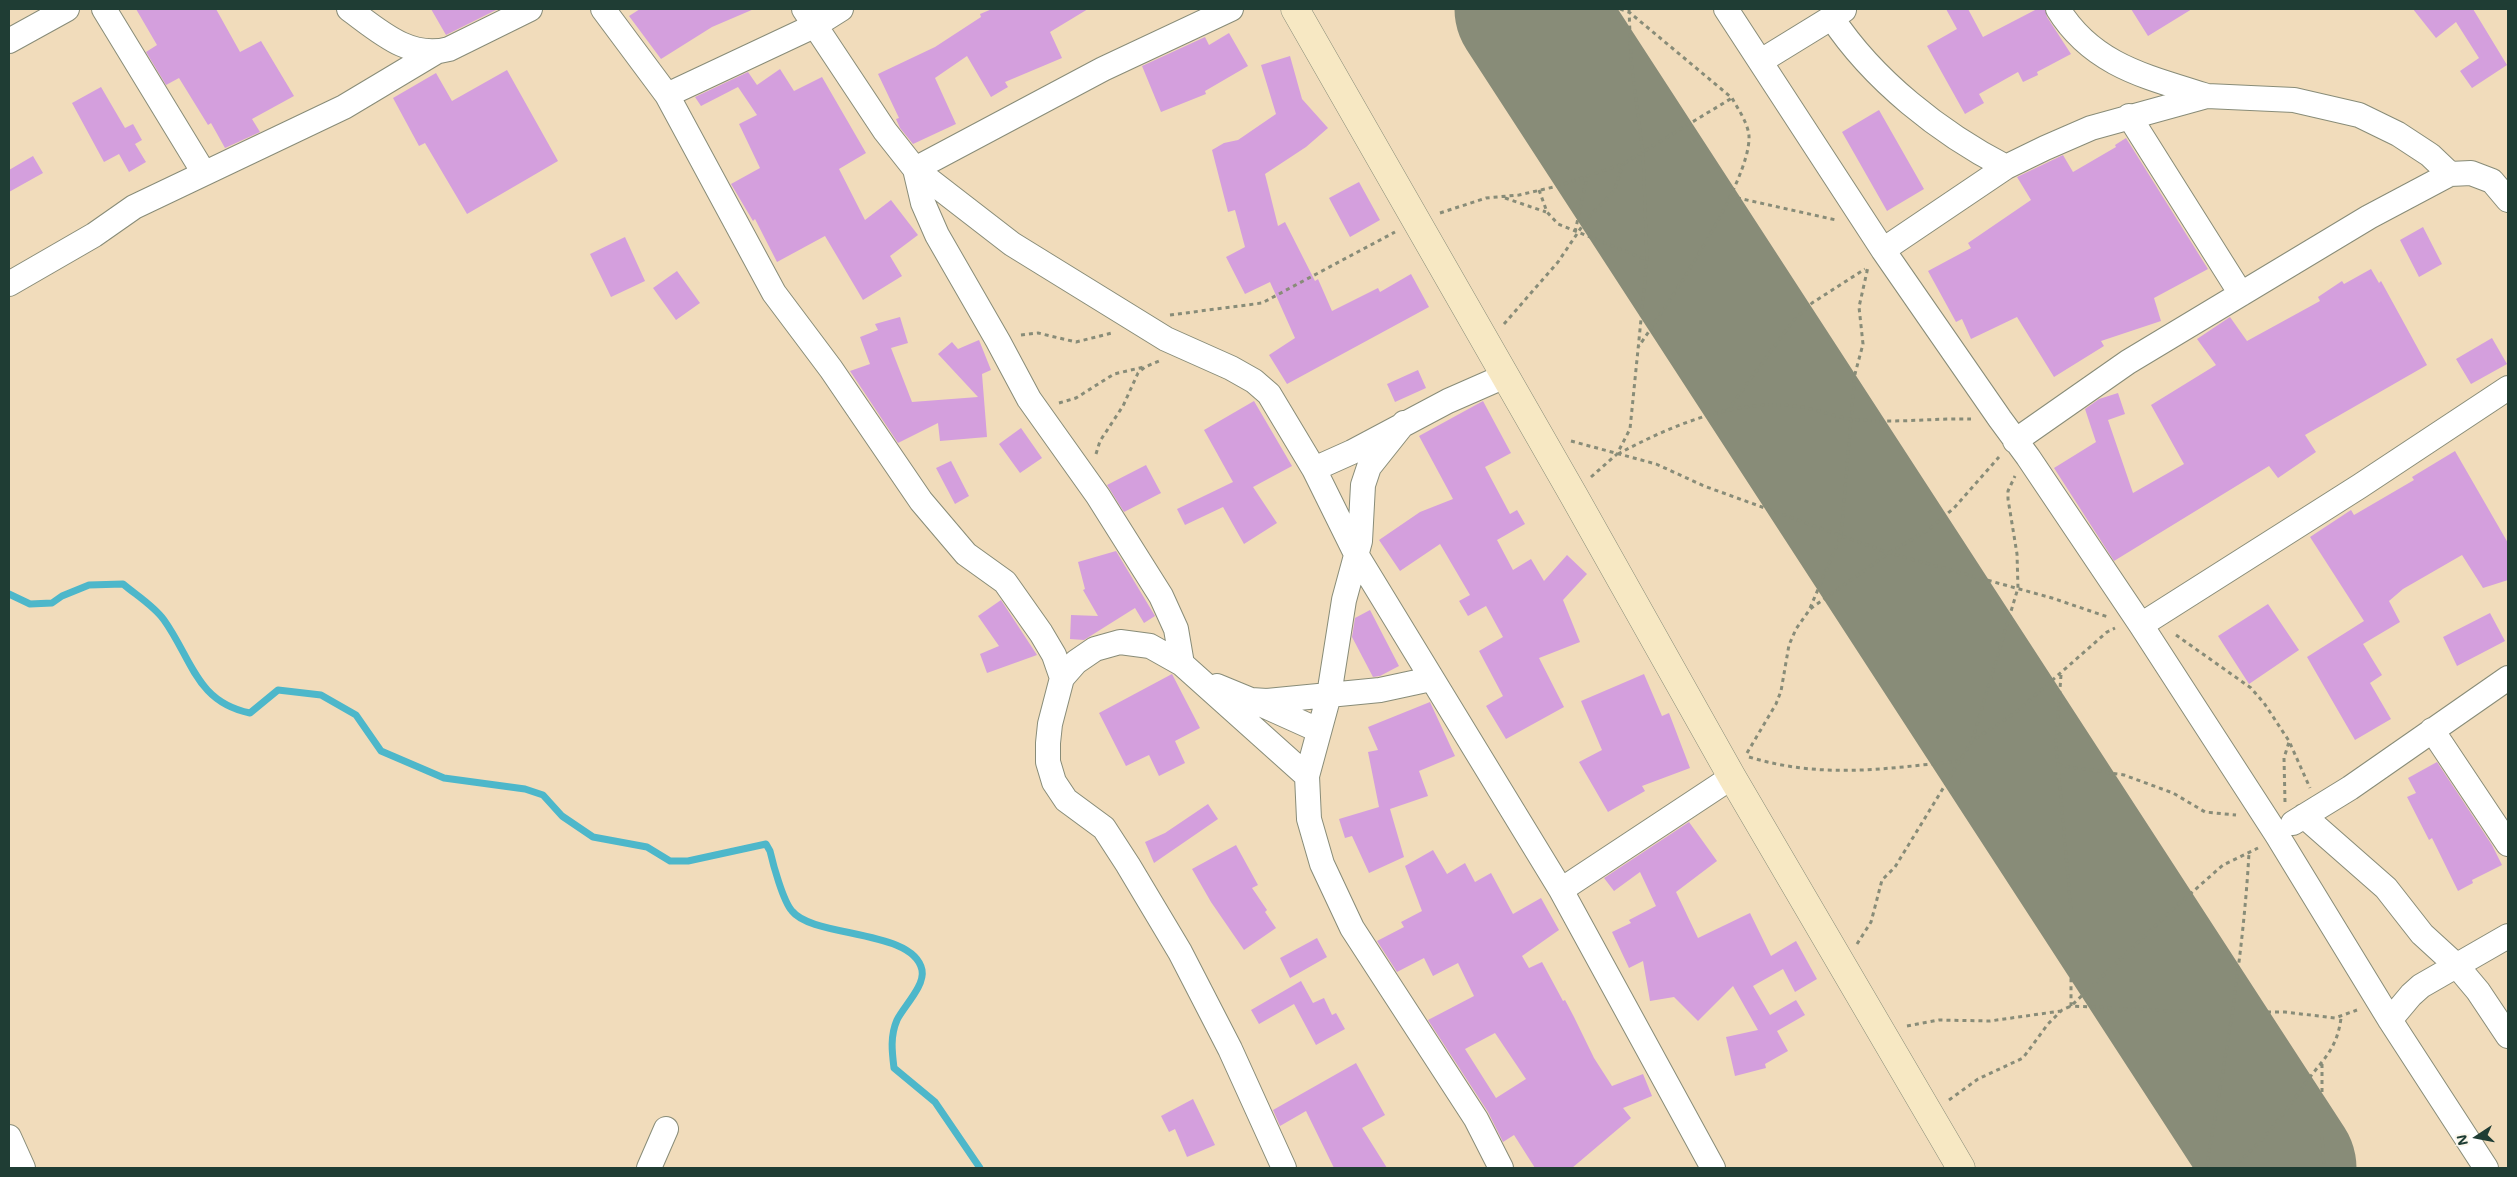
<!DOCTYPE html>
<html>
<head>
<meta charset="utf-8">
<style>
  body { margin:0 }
  #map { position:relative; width:2517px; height:1177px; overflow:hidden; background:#f1dcbb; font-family:Mali,sans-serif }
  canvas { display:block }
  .frame { position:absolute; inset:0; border:10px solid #1f3d34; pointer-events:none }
  .north { position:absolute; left:2452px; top:1112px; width:50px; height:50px; -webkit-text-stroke:4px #fbf7ec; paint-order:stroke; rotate:259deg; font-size:14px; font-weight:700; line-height:20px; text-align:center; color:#1f3d34 }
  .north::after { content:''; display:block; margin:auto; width:18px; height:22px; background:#1f3d34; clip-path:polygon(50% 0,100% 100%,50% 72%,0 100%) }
</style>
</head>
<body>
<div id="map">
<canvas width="2517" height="1177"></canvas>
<div class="frame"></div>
<div class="north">N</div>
</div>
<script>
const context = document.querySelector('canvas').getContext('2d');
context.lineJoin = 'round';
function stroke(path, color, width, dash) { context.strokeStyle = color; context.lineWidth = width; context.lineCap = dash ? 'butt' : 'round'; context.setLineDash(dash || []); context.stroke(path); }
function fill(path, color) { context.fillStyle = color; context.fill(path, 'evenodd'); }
const stream = new Path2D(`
  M9,594L30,604L52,603L62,596L89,585L123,584C136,595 154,606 164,620C192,659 196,702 250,713L278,690L321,695L356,715L381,751L444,778L525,789L543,795L562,816L593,837L647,847L670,861H688L766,844L770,851C773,864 783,901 792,911C813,938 914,929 922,970C925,986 904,1006 897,1020C890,1036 892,1052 894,1068L935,1102L980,1168`);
const runway = new Path2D(`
  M1529,9L2282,1168`);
const building = new Path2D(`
  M136,9H216L240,52L261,41L294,96L252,119L260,132L225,148L211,123L208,125L179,78L166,85L146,52L157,45Z
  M431,9H498L446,35Z
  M640,9H754L712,27L661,59L629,16Z
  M992,9H1088L1050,32L1062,58L1005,82L1008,87L991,97L967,56L935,78L956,124L913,144L900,128L896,119L899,118L878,74L935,47L981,17L980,14Z
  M1946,9H1968L1983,37L2037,9H2045L2047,17L2071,54L2037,72L2038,75L2023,82L2018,72L1979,94L1984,103L1965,114L1927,46L1957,29Z
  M2131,9H2192L2148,36Z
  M2413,9H2473L2507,65L2472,88L2460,71L2479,58L2456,22L2436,38Z
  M1229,33L1248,66L1205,91L1206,94L1161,112L1142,66L1205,37L1209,45Z
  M1290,56L1302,99L1328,128L1306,147L1265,174L1278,226L1285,222L1315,281L1318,279L1332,311L1378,288L1380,292L1411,274L1429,307L1287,384L1269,355L1295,338L1270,282L1245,294L1226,257L1245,247L1235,210L1228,212L1212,150L1224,143L1238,140L1276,114L1261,65Z
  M780,69L794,91L822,77L866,153L839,169L865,220L891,200L918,235L890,256L902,276L863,300L825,236L777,262L755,219L753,221L731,184L760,168L739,124L757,115L738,87L701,106L695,97L748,72L757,85Z
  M507,70L558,161L467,214L425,143L419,146L393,98L436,73L452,101Z
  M101,87L125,128L133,124L142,140L135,144L146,162L129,172L119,154L104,162L72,103Z
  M1879,110L1924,189L1887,211L1842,132Z
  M2126,138L2208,269L2154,298L2161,321L2101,341L2104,346L2054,377L2017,317L1971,339L1962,319L1956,322L1928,271L1971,248L1968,243L2031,200L2017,177L2063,155L2073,172L2116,147L2115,145Z
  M33,156L43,173L9,192V170Z
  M1359,182L1380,220L1350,237L1329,198Z
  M2423,227L2442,264L2419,277L2400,240Z
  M625,237L645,281L611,297L590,254Z
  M2371,269L2379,283L2381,281L2427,365L2305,435L2316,452L2278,478L2269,466L2114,561L2054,468L2096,442L2085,409L2099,399L2118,393L2125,414L2108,420L2133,493L2184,464L2151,405L2216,365L2197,339L2230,317L2247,341L2320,301L2318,297L2342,281L2344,284Z
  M677,271L700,303L676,320L653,288Z
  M900,317L908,343L891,348L912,402L978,397L938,354L952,342L958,349L979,340L991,370L982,374L987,437L940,441L938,423L898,443L850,371L870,364L860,337L878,330L875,324Z
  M2492,338L2507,364L2471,384L2456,359Z
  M1418,370L1426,388L1395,402L1387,384Z
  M1254,401L1292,466L1253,487L1277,523L1244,544L1223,507L1185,525L1177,509L1233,482L1204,430Z
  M1483,401L1511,453L1485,467L1510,514L1517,510L1525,524L1497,540L1513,570L1531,559L1544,581L1567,555L1587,574L1563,600L1580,642L1539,658L1564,707L1506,739L1486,706L1503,696L1479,651L1503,637L1486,606L1468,616L1459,601L1470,595L1440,544L1400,571L1379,540L1420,512L1453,499L1419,436Z
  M1021,428L1042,458L1020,473L999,444Z
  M2455,451L2508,543V580L2483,588L2462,555L2403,589L2389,601L2400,622L2363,644L2382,675L2370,683L2391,719L2355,740L2307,657L2364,621L2310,537L2351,510L2354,515L2414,480L2412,477Z
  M951,461L969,496L955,504L936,468Z
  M1146,465L1161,493L1124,512L1107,485Z
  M1116,551L1155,616L1144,623L1135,608L1084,640L1070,639L1071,615L1098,616L1083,590L1085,589L1078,562Z
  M1001,600L1037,655L987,673L980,654L999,646L978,616Z
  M2268,604L2299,650L2249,684L2218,636Z
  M1370,610L1399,666L1380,676L1373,677L1352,637L1355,618Z
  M2490,613L2505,641L2457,666L2443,637Z
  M1172,674L1200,728L1175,741L1185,763L1159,776L1149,755L1126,766L1099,713Z
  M1644,674L1662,716L1669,713L1690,768L1642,786L1645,791L1608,812L1579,762L1602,750L1581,701Z
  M1430,702L1455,756L1419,771L1428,796L1390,809L1404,857L1369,873L1352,836L1345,838L1339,819L1379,807L1368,752L1378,750L1368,727Z
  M2437,762L2492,845L2502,865L2472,880L2473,883L2458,891L2432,838L2429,840L2407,797L2416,793L2408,778Z
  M1208,804L1218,819L1154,863L1145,842L1165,833Z
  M1689,822L1717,861L1676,892L1698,938L1750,913L1771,956L1796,941L1817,979L1795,992L1783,969L1753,986L1770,1015L1796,1000L1805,1015L1777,1031L1788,1051L1765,1064L1766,1068L1735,1076L1726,1037L1758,1030L1733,986L1698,1021L1674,997L1650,1001L1643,961L1629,968L1612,932L1631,923L1629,920L1656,906L1640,872L1614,891L1604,878Z
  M1236,845L1258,885L1252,888L1267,910L1265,912L1276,928L1244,950L1211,902L1192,869Z
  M1433,850L1447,874L1465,863L1475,882L1491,873L1513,914L1541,898L1559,930L1522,956L1529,968L1542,962L1563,1001L1565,1000L1574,1017L1594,1058L1612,1086L1643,1074L1652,1096L1623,1108L1631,1118L1572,1168H1535L1514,1135L1503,1142L1488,1112L1428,1020L1474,996L1458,963L1433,976L1424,958L1397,972L1377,941L1404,927L1401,922L1422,911L1405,866ZM1495,1033L1526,1079L1496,1098L1465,1049Z
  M1317,938L1327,957L1290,978L1280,958Z
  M1301,981L1313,1003L1324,998L1332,1015L1336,1013L1345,1029L1316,1045L1294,1004L1259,1024L1251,1010Z
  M1356,1063L1385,1115L1362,1128L1387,1168H1334L1306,1111L1280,1126L1273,1110Z
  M1193,1099L1215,1145L1187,1157L1175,1129L1169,1132L1161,1116Z`);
const path = new Path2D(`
  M1620,9L1629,12L1732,98C1738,109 1748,123 1749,136C1751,182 1667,305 1639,346
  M1539,190L1547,212L1558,224L1647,260
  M1729,196L1836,220
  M1505,198L1546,212
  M1440,213L1486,198L1519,195L1558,186L1623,164L1732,98
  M1575,232L1587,177
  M1170,315L1262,303L1395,232
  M1504,324L1558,262L1587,219L1614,191L1623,164
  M1021,335L1038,333L1076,342L1112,333
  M1059,403L1076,398L1114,374L1144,367
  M1727,411L1793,321L1812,303L1865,269
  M1571,441L1656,464L1704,486L1889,553L2052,598L2108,617
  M1096,454L1100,441L1123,406L1138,373L1145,367L1159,361
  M1618,454C1670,426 1734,399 1795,406C1813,408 1832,416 1850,419C1890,424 1932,418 1971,419
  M1591,477L1617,454L1630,429L1647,260L1643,153L1631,59L1629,9
  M1810,608L1841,536L1855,374L1863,344L1859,307L1868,267
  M2176,635L2251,688L2264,703L2289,741L2310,788
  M2061,675L2056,744L2071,910V1006L2194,1012H2285L2335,1018L2357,1010
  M1972,741L2018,588L2017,554L2008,499V491L2015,476
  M1747,753L1776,704L1781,691L1789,645L1796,629L1810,609L1889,553L1928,530L1954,508L1999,457
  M1749,757C1822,779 1884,769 1958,761
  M2058,765L2124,775L2173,793L2205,812L2236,815
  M2285,802L2284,758L2289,742
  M1857,944L1871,922L1882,880L1895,867L1972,741L2015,713L2107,632L2115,628
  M1907,1026L1939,1020L1990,1021L2061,1011
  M2322,1064V1132L2324,1168
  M1949,1100L1978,1079L2023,1058L2048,1024L2062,1010L2071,1006L2172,910L2223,865L2258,848
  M2206,1168C2225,1064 2243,959 2249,853
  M2231,1168C2264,1142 2283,1115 2307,1081C2324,1058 2337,1049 2341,1018`);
const street = new Path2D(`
  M104,9L204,173
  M349,9C379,31 410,60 449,49L530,9
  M603,9L667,95L774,293L831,369L921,501L966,554L1005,582L1041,633L1054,655L1062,678L1050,724L1048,743V762L1054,782L1066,800L1104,828L1128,865L1180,952L1230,1049L1284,1168
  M804,9L885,131L915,169L1012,244L1166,339L1231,368L1254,381L1269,394L1314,469L1356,554L1561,890L1713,1168
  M1726,9L1883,250L2000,419L2028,457L2141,625L2277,835L2390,1020L2486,1168
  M2058,9C2093,66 2148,77 2207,96
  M1832,18C1873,80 1940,133 2006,167
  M9,41L67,9
  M1761,61L1844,10
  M667,95L814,26L841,9
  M2129,116L2241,294
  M1883,250L2006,167L2045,148L2091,128L2207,96L2294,100L2359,115L2398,134L2430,155L2450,174
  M9,284L94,235L134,207L344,107L436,52
  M1404,423L1369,467L1363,485L1360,541L1344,600L1329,695L1307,776L1309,819L1322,864L1352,928L1476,1119L1501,1168
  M2015,441L2128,362L2369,217L2450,174L2471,173L2492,181L2508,200
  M1314,469L1352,452L1448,401L1505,376
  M2141,625L2360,486L2508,388
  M1182,664L1176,629L1161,596L1098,496L1029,399L998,341L937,235L923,203L915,169L1103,69L1231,9
  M1062,678L1076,662L1095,649L1120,642L1150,646L1182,664L1307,776
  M1217,686L1251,700L1267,701L1380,690L1431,679
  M1258,703L1318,730
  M2432,730L2508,844
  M2304,816L2386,888L2422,934L2457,966L2478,991L2508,1036
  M2293,823L2350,788L2508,678
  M1561,890L1732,777
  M2390,1020L2411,995L2421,986L2508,936
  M9,1137L23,1168
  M649,1168L666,1129`);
const secondary = new Path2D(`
  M1295,9L1574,496L1732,777L1961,1168`);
stroke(stream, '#4db7ca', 7);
stroke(runway, '#888c78', 149);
fill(building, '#d49fdd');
stroke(street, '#888c78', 26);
stroke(secondary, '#888c78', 29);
stroke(path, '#888c78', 3, [4, 4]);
stroke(street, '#fff', 24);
stroke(secondary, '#f7e8c3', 28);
</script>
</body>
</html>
